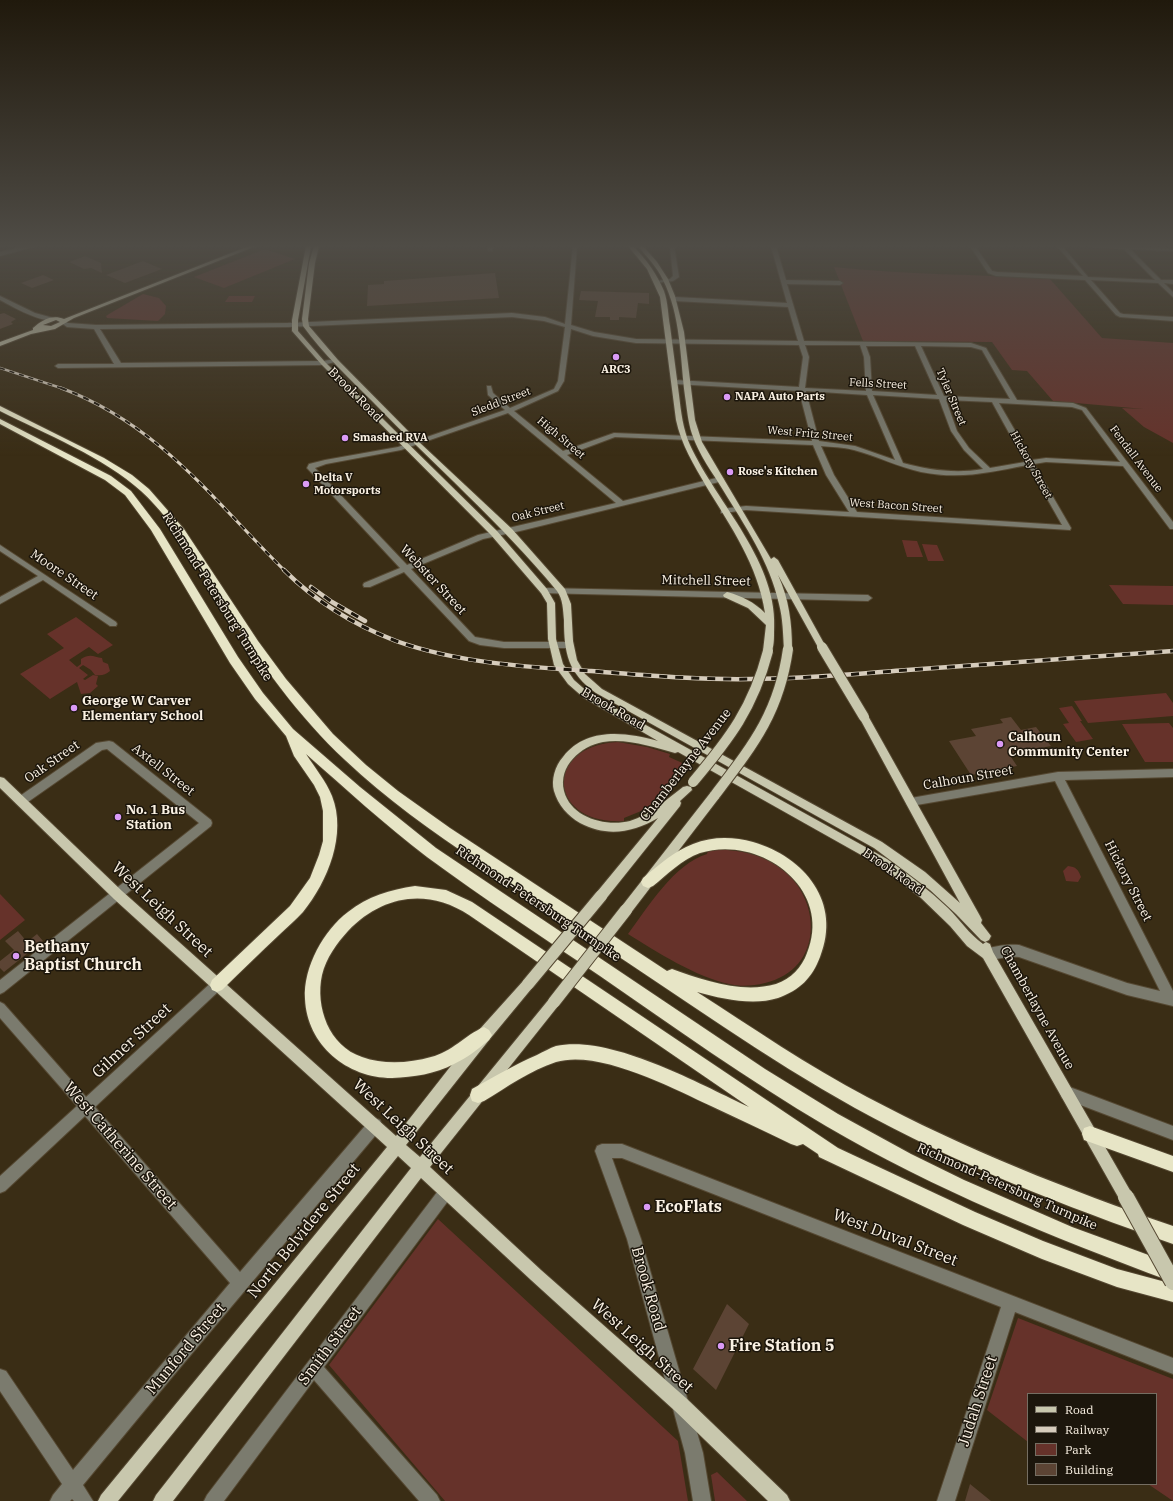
<!DOCTYPE html>
<html>
<head>
<meta charset="utf-8">
<style>
  body { margin:0 }
  #map { position:relative; width:1173px; height:1501px; overflow:hidden; background:#3a2d15; font-family:"IBM Plex Serif",serif }
  canvas { display:block }
  .legend { position:absolute; left:1027px; top:1393px; width:130px; height:92px; box-sizing:border-box; background:#1c160c; border:1px solid #756e62; margin:0; padding:5px 7px; list-style:none; font-size:12px; color:#faf1e3 }
  .legend li { display:flex; align-items:center; gap:8px; height:20px }
  .legend b { width:20px; border:1px solid #756e62 }
</style>
</head>
<body>
<div id="map">
<canvas width="1173" height="1501"></canvas>
<ul class="legend">
<li><b style="height:5px;background:#c8c7ad"></b>Road</li>
<li><b style="height:5px;background:#d6ccbc"></b>Railway</li>
<li><b style="height:11px;background:#66322a"></b>Park</li>
<li><b style="height:11px;background:#5c4434"></b>Building</li>
</ul>
</div>
<script>
const context = document.querySelector('canvas').getContext('2d');
context.lineJoin = 'round';
function fill(path, color) { context.fillStyle = color; context.fill(path, 'evenodd'); }
function stroke(path, color, width, dash) { context.strokeStyle = color; context.lineWidth = width; context.lineCap = dash ? 'butt' : 'round'; context.setLineDash(dash || []); context.stroke(path); }
function write(font, color, halo, rows, align = 'center') {
  context.font = font + ' "IBM Plex Serif",serif'; context.lineWidth = 3; context.setLineDash([]); context.textBaseline = 'middle'; context.strokeStyle = halo; context.fillStyle = color; for (const [text, x, y, turn = 0] of rows) {
    context.save(); context.translate(x, y); context.rotate((+turn || 0) * Math.PI / 180); context.textAlign = isNaN(turn) ? turn : align; if (halo) context.strokeText(text, 0, 0); context.fillText(text, 0, 0); context.restore();
  }
}
const green = new Path2D(`
  M265,249L295,259L224,288L194,277Z
  M834,267C906,275 978,274 1050,279L1102,338L1173,343V443L1144,427L1122,408L1144,409L1053,401L1027,371L1012,370L992,342L863,341Z
  M143,294L159,298L166,306L165,314L158,321L107,318L106,316L109,314Z
  M229,296H255L252,302H225Z
  M902,540L917,541L923,557H907Z
  M922,544L937,545L944,561H928Z
  M1109,585L1173,586V605L1123,604Z
  M76,617L113,645L98,654L89,647L69,660L77,667L81,664V659C90,653 94,657 102,658L103,662L108,664L110,671C105,675 102,676 95,675L91,670L83,665L79,668L88,675L83,679L85,680L93,675L98,676L96,684L98,686L90,693L81,694L77,682L50,699L20,674L64,648L47,634Z
  M1166,693L1173,703V716L1088,723L1074,701Z
  M1072,706L1082,721H1080L1093,739L1076,742L1063,724L1069,723L1059,708Z
  M1169,723L1173,728V762H1145L1122,724Z
  M618,742L647,747L670,754L669,757L689,766L646,809L624,818V821C549,826 541,746 618,742Z
  M718,849C739,851 760,853 778,866C823,897 825,969 765,983C753,986 741,987 729,984C696,977 657,952 628,934C648,907 674,864 707,854L708,851Z
  M1068,866C1076,867 1078,869 1081,877L1078,882L1066,881L1063,871Z
  M0,894L25,920L0,940Z
  M438,1219L678,1441L688,1501H445L329,1365Z
  M1018,1318L1173,1379V1501L1148,1484H1156V1394H1028V1442L987,1410Z
  M717,1472L747,1501H715L711,1475Z`);
const building = new Path2D(`
  M85,256L101,263L102,273L91,268L84,269L69,262Z
  M143,261L162,269L125,283L106,275Z
  M495,273L499,298L367,306L368,285L384,284V281Z
  M43,275L54,280L32,288L21,283Z
  M581,291L649,293V304L638,303L636,318L619,317V320H610V317H595L598,301L579,300Z
  M4,313L16,319L11,322L13,324L0,329V314Z
  M1011,717L1021,730L1036,727L1051,746L1009,754L1017,766L971,775L949,741L976,736L971,729L1003,723L1000,719Z
  M18,931L27,942L37,934L43,941L4,972L0,968V961L14,950L5,941Z
  M727,1304L749,1324L716,1390L693,1369Z
  M970,1484L991,1501H965Z`);
const minor = new Path2D(`
  M27,246H36L0,256V252Z
  M488,246H493L492,251L488,250Z
  M573,246H577L571,325L594,332L636,339L798,341L788,307L675,301L672,299L675,297L787,303L771,246H776L786,280L840,281L843,283L840,285L787,284L804,341L971,343L986,348L1017,400L1073,403L1086,408L1173,522V529H1170L1123,466L1046,462L1034,464L1071,528L1070,530L746,510L724,513H721V509L746,506L849,512L826,475L813,445L615,437L567,455L623,501L720,477L724,479L723,481L520,531L483,539L411,569L475,637L504,642H569L573,645L569,648H504L480,645L469,641L404,572L370,587H364L363,585L364,583L400,568L307,468L309,464L325,460L398,447L505,410L488,395L487,386H491L493,393L510,408L554,389L558,381L565,327L544,321L512,317L288,327L100,329L121,363L323,361L336,359L339,361L323,365L58,368L55,366L58,364H114L94,329L67,327L60,322L63,320L68,323L96,325L288,323L512,313L545,317L565,324ZM571,329L593,336L636,343L799,345L803,357L799,387L675,380L672,382L675,384L799,391L812,441L614,433L563,451L514,411L558,391L564,381ZM805,345H860L864,357L866,391L805,388L809,357ZM866,346H915L937,395L872,391L870,357ZM921,346L971,347L982,350L1010,399L944,396ZM806,391L867,395L895,460L855,446L819,441ZM873,395L939,399L951,431L964,450L983,469C956,474 929,470 903,463ZM946,400L992,402L1025,462L990,468L969,448L957,431ZM999,403L1072,407L1082,410L1120,462L1046,458L1032,460ZM508,413L616,503L478,535L407,565L315,468L326,464L401,450ZM821,446C832,447 843,447 854,450C877,456 898,467 921,472C961,480 990,472 1028,465L1062,525L857,512L834,475Z
  M670,246H674L679,277L673,281L656,283V281L670,279L673,276Z
  M970,246H975L992,271L997,272L1083,276L1057,246H1062L1088,277L1155,280L1124,249L1089,246L1173,249V251L1130,249L1161,280H1173V284L1164,283L1173,292V297L1158,283L1091,280L1120,313L1123,314L1173,317V321L1120,317L1116,315L1085,280L996,276L988,273Z
  M0,296L35,313L57,319C46,326 11,306 0,300Z
  M0,545L116,622L117,624L116,626H110L43,580L0,604V597L38,576L0,551Z
  M544,588L868,595L872,598L868,601L541,593L540,591L541,589Z
  M109,741L113,742L211,820L212,823L211,826L4,992L0,994V980L199,823L107,749L102,750L25,804L21,805L17,804L16,801L17,798L96,743Z
  M1173,769V777L1065,780L1173,991V1006L1127,995L1019,957C1007,955 993,962 983,958L981,954L983,950C993,946 1008,944 1019,945L1127,983L1160,991L1055,781L911,806L907,805L906,802L907,799L911,798L1058,772Z
  M217,979L221,981L223,985L221,989L95,1107L240,1272L370,1120L375,1118L380,1120L382,1125L380,1130L173,1376L83,1485L93,1501H74L72,1499L70,1501H50L53,1495L62,1484L0,1391V1369L6,1371L73,1470L230,1283L85,1116L5,1191L0,1193V1176L77,1106L0,1018V1002L4,1004L86,1097L213,981Z
  M1067,1086L1173,1126V1140L1062,1098L1060,1093L1062,1088Z
  M602,1144H622L1173,1358V1374L1015,1312L955,1501H937L1001,1307L622,1158H612L641,1239L703,1453L711,1501H693L685,1453L627,1239L595,1151L597,1146Z
  M446,1185L451,1187L453,1192L451,1197L324,1367L437,1495L440,1501H419L314,1380L224,1501H204L207,1495L441,1187Z`);
const major = new Path2D(`
  M249,246H256L74,318L55,329L31,334L0,346V342L33,330V328C42,320 52,314 64,319ZM56,320L60,322L51,326L43,325Z
  M306,246H311L298,320V331L325,362L497,531L547,589L555,603L556,639L563,664L574,680L590,694L887,859C908,874 929,890 948,908C960,920 969,934 983,944L986,942L990,944L993,952L1131,1192L1133,1197L1131,1202L1126,1204L1121,1202L983,958L967,946L950,926L921,898L879,865L678,752L675,753C653,747 627,738 603,742C581,746 558,766 564,791C571,818 606,827 630,821C650,815 667,799 683,787L687,786L691,787L692,790L680,801L681,803L680,806L605,900L601,901L597,900L595,896L597,892L658,818C633,833 606,837 580,823C568,816 558,805 554,791C551,780 555,766 563,757C586,727 625,732 658,741L584,698L568,684L554,665L548,639L547,603L541,593L491,535L321,364L292,331V320Z
  M314,246H319L315,263L308,319L309,326L338,360L419,442L512,529L565,589L571,604L573,641L577,660L585,674L602,689L882,842L925,872L960,903L859,717L861,714H867L980,916L982,920L981,923L991,936L989,940L985,942L981,940L956,914L930,890L874,848L596,693C568,673 564,653 564,620C563,610 563,599 557,591C501,523 434,465 373,402C349,378 323,354 303,326L302,319L309,263Z
  M628,246H633C646,259 657,274 664,291C668,302 668,315 670,326C673,349 676,372 679,395C681,412 683,429 690,445C717,504 780,563 774,633C774,639 774,647 771,653H765L763,651L766,625L748,608L724,597L723,595L727,592C742,596 754,602 765,613C758,565 731,527 706,486C694,465 681,444 676,420L660,297L647,269Z
  M638,246H643L657,262L668,279L675,296L684,332L695,420L702,442L771,559L774,557L778,560L826,647L825,649H819L778,575C789,599 792,623 792,649L788,652L784,649C783,634 783,619 779,604C770,562 745,526 723,490C712,472 699,455 692,434C688,422 687,409 685,396C680,357 681,316 663,280C657,267 647,257 638,246Z
  M0,777L4,778L122,891L396,1136L479,1030L524,980L528,978L532,980L534,984L532,988L489,1040L406,1145L420,1157L550,998L554,996L558,998L560,1002L558,1006L430,1167L541,1270L686,1398L787,1495L790,1501H768L674,1410L531,1280L421,1178L173,1501H153L156,1495L411,1168L398,1156L118,1501H98L101,1495L387,1147L114,899L0,788Z
  M715,791L719,792L720,795L719,798L630,914L626,915L622,914L620,910L622,906L711,792Z`);
const highway = new Path2D(`
  M0,406L104,458L132,475L149,489L184,529L258,641L286,679L333,734L366,765L398,791L450,828L667,971L672,969C703,980 742,994 776,984C791,979 802,967 807,953C834,888 759,834 700,853C682,859 667,875 653,886L648,888L643,886L641,882L643,878C659,865 674,851 693,844C713,836 734,837 753,842C805,857 842,903 820,957C812,978 800,990 778,998C753,1006 723,999 697,992C753,1028 808,1066 867,1097C965,1149 1068,1190 1173,1226V1244C1064,1206 956,1164 855,1108C765,1058 681,997 595,941C556,915 518,889 479,863C432,831 386,799 345,760C298,716 261,664 227,610C200,569 177,524 141,491C105,458 44,433 0,411Z
  M0,419L111,476L131,491L160,529L238,657L263,693L293,729L360,787L436,848L765,1069L838,1114L911,1154L964,1180L1072,1227L1173,1264V1280L1170,1281C1052,1237 935,1190 826,1126C748,1080 674,1027 600,976C542,937 483,898 427,857C385,825 346,789 306,754C315,768 326,781 332,796C347,834 328,881 303,912C296,920 287,927 279,935C260,953 241,971 222,990L217,992L212,990L210,985L212,980L290,906L310,878L319,855L323,841V811L320,797L314,785L294,756L286,736L255,699L230,663L151,530L125,495L105,480L0,424Z
  M415,886L446,890L472,902L838,1148L975,1212L1043,1241L1117,1269L1173,1284V1302L1117,1287L1042,1259L963,1225L819,1157L818,1154L803,1144L797,1146L791,1144C765,1131 738,1119 711,1106C673,1088 598,1049 556,1062C531,1070 507,1087 484,1101L478,1103L472,1101L470,1095L472,1089C494,1077 514,1065 537,1055C543,1052 550,1048 556,1046C610,1034 700,1084 749,1107L469,915C427,888 383,895 348,931C337,943 326,958 322,975C315,1007 329,1046 362,1057C384,1065 410,1063 431,1057C452,1052 465,1035 484,1027L489,1030L492,1035L489,1040C478,1049 467,1058 454,1064C435,1074 414,1077 392,1078C347,1078 307,1045 305,999C303,967 324,930 348,912C368,896 390,890 415,886Z
  M1090,1126L1173,1156V1172L1084,1140L1082,1134L1084,1128Z`);
const railFar2 = new Path2D(`
  M0,368L64,389`);
const railFar1 = new Path2D(`
  M61,388C160,425 213,500 285,571`);
const rail = new Path2D(`
  M284,570C316,602 354,625 396,641C458,663 526,667 591,671C644,675 698,680 751,679C803,679 855,674 907,670C996,664 1084,657 1173,651
  M311,587L332,602L365,621`);
const majorBridgeFar2 = new Path2D(`
  M822,647L864,717
  M693,782C730,738 753,708 768,651
  M715,795C753,745 779,713 788,649`);
const majorBridgeFar1 = new Path2D(`
  M528,984L601,896
  M554,1002L626,910`);
const majorBridge = new Path2D(`
  M1126,1197L1173,1282`);
const markers = [
  [616,357,4,"#da9af6"],
  [727,397,4,"#da9af6"],
  [345,438,4,"#da9af6"],
  [730,472,4,"#da9af6"],
  [306,484,4,"#da9af6"],
  [74,708,4,"#da9af6"],
  [1000,744,4,"#da9af6"],
  [118,817,4,"#da9af6"],
  [16,956,4,"#da9af6"],
  [647,1207,4,"#da9af6"],
  [721,1346,4,"#da9af6"]
];
const farPoinames = [
  ["ARC3",616,370,"center"],
  ["NAPA Auto Parts",735,397],
  ["Smashed RVA",353,438],
  ["Rose's Kitchen",738,472],
  ["Delta V",314,478],
  ["Motorsports",314,491]
];
const farStreetnames = [
  ["Fells Street",878,384,3],
  ["Tyler Street",951,397,67],
  ["Sledd Street",501,402,-21],
  ["West Fritz Street",810,434,5],
  ["High Street",561,438,40],
  ["Fendall Avenue",1136,459,53],
  ["Hickory Street",1031,465,61],
  ["West Bacon Street",896,506,4],
  ["Oak Street",538,512,-14]
];
const streetNames = [
  ["Brook Road",355,395,45],
  ["Moore Street",64,575,34],
  ["Webster Street",433,580,47],
  ["Mitchell Street",706,581,1],
  ["Richmond-Petersburg Turnpike",217,597,58],
  ["Brook Road",613,709,30],
  ["Oak Street",52,762,-35],
  ["Chamberlayne Avenue",686,765,-52],
  ["Axtell Street",163,770,38],
  ["Calhoun Street",968,778,-10],
  ["Brook Road",893,872,35],
  ["Hickory Street",1128,881,63],
  ["Richmond-Petersburg Turnpike",538,904,34],
  ["Chamberlayne Avenue",1037,1008,61],
  ["Richmond-Petersburg Turnpike",1007,1187,24]
];
const poiNames = [
  ["George W Carver",82,701],
  ["Elementary School",82,716],
  ["Calhoun",1008,737],
  ["Community Center",1008,752],
  ["No. 1 Bus",126,810],
  ["Station",126,825]
];
const nearStreetnames = [
  ["West Leigh Street",162,910,43],
  ["Gilmer Street",132,1041,-43],
  ["West Leigh Street",403,1127,43],
  ["West Catherine Street",120,1146,49],
  ["North Belvidere Street",304,1231,-51],
  ["West Duval Street",895,1238,21],
  ["Brook Road",648,1289,74],
  ["Smith Street",330,1346,-53],
  ["West Leigh Street",642,1346,42],
  ["Munford Street",186,1349,-50],
  ["Judah Street",978,1401,-72]
];
const nearPoinames = [
  ["Bethany",24,947],
  ["Baptist Church",24,965],
  ["EcoFlats",655,1207],
  ["Fire Station 5",729,1346]
];
fill(green, '#66322a');
fill(building, '#5c4434');
stroke(minor, '#554832', 2);
stroke(major, '#554832', 2);
stroke(highway, '#554832', 2);
fill(minor, '#7b7b6e');
fill(major, '#c8c7ad');
fill(highway, '#e7e5c6');
stroke(railFar2, '#d6ccbc', 2.5);
stroke(railFar1, '#d6ccbc', 3);
stroke(rail, '#d6ccbc', 4.5);
stroke(railFar2, '#1c160c', 1.5, [5]);
stroke(railFar1, '#1c160c', 2, [6]);
stroke(rail, '#1c160c', 3, [8]);
stroke(majorBridgeFar2, '#554832', 12, []);
stroke(majorBridgeFar1, '#554832', 14, []);
stroke(majorBridge, '#554832', 18, []);
stroke(majorBridgeFar2, '#c8c7ad', 10);
stroke(majorBridgeFar1, '#c8c7ad', 12);
stroke(majorBridge, '#c8c7ad', 16);
const sky = context.createLinearGradient(0, 0, 0, 456);
sky.addColorStop(0, '#20190c');
sky.addColorStop(0.54, '#4f4c46');
sky.addColorStop(1, '#4f4c4600');
context.fillStyle = sky;
context.fillRect(0, 0, 1173, 456);
for (const [x, y, r, color] of markers) { const dot = new Path2D(); dot.arc(x, y, r, 0, 2 * Math.PI); context.fillStyle = color; context.fill(dot); stroke(dot, '#1c160c', 1.5); }
write('bold 11px', '#faf1e3', '#1c160c', farPoinames, 'left');
write('11px', '#faf1e3', '#1c160c', farStreetnames);
write('13px', '#faf1e3', '#1c160c', streetNames);
write('bold 13px', '#faf1e3', '#1c160c', poiNames, 'left');
write('16px', '#faf1e3', '#1c160c', nearStreetnames);
write('bold 16px', '#faf1e3', '#1c160c', nearPoinames, 'left');
</script>
</body>
</html>
